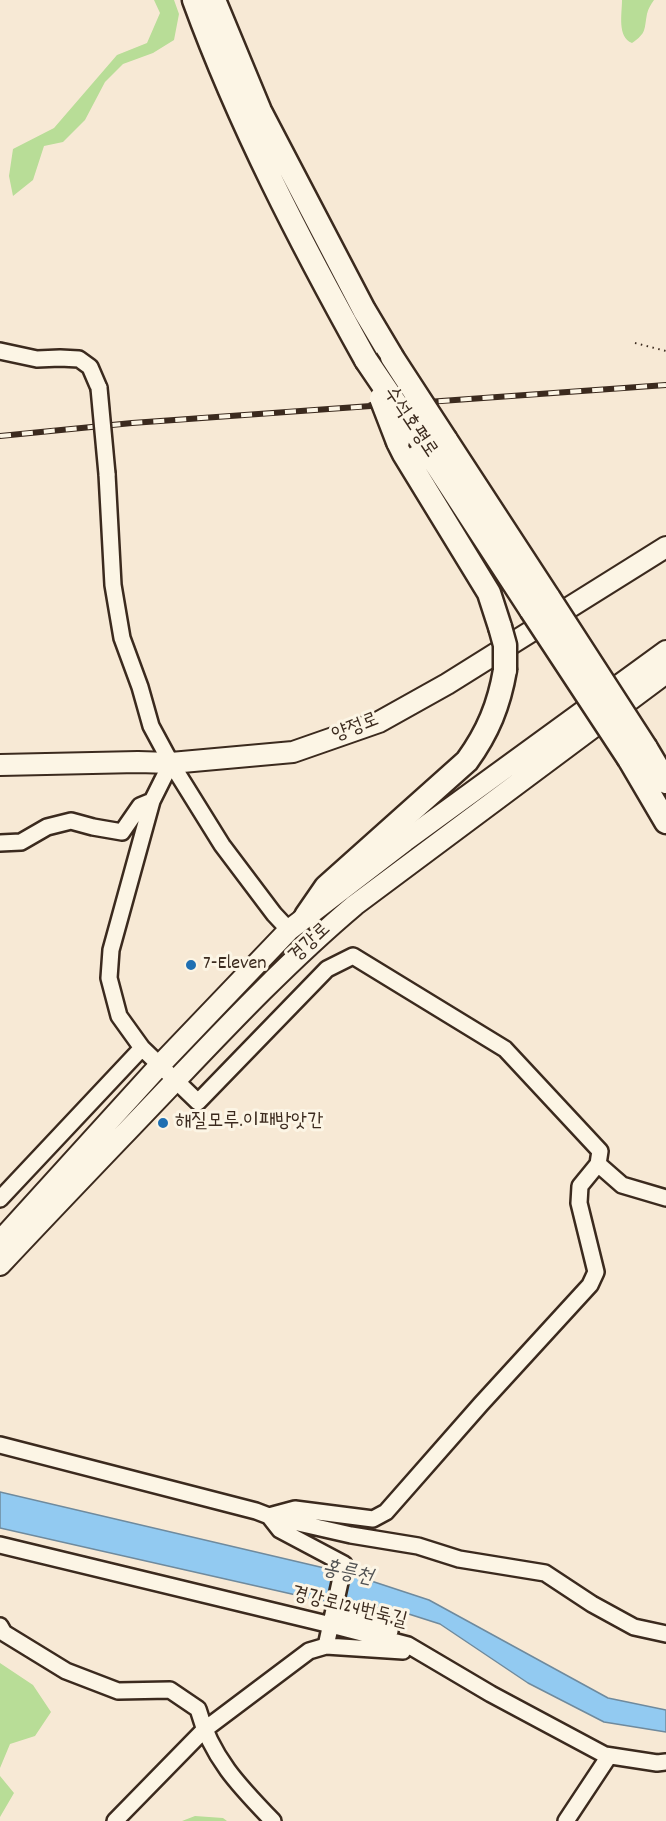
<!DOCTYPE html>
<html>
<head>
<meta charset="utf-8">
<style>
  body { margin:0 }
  canvas { display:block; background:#f7e9d5 }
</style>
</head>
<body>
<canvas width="666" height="1821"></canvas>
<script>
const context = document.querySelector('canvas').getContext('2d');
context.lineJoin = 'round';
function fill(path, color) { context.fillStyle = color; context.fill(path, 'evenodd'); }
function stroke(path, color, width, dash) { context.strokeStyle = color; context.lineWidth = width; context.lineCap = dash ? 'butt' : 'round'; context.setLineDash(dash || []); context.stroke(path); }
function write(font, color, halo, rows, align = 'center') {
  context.font = font + ' Dekko,"Poor Story",sans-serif'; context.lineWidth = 6; context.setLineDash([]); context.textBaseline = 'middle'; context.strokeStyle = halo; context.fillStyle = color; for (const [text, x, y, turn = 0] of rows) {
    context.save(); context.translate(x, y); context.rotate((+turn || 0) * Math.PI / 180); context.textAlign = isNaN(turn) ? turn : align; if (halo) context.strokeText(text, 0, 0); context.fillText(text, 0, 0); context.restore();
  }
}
const green = new Path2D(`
  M154,0H174L179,14L174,40L153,53L123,64L105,82L85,120L63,142L44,146L33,180L13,196L9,176L13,149L54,128L117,55L147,43L160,13Z
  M622,0H654C651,4 648,9 647,14C644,29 647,33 632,43C617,37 622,14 622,0Z
  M0,1663L33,1685L51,1712L35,1736L10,1744L0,1768Z
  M0,1776L14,1793L0,1817Z
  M195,1816L223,1818L227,1821H182Z`);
const water = new Path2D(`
  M0,1492L350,1574L429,1600L608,1698L666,1710V1732L604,1722L528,1683L440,1624L393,1609L327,1602L0,1528Z`);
const path = new Path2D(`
  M635,343L666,351`);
const minor = new Path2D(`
  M0,351L37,359L60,358L79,359L90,367L99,388
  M107,474L113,585L122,638L140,687L151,726L171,763L222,845L274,914L289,930
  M171,763L152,801L111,950L109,978L119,1016L142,1048L198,1102L327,969L353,956L505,1049L600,1151L598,1164L580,1186L579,1203L596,1272L590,1285L481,1404L386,1512L373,1519L295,1509L269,1516
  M0,843L21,842L47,827L71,821L93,827L122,832L140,806L152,801
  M598,1164L622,1185L666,1198
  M0,1199L142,1048
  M0,1445L256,1511L269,1516L280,1530L344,1564L326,1646
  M272,1517L351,1535L418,1546L459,1559L545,1573L592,1604L634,1627L666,1634
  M0,1545L331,1625L408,1645L491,1694L605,1755L657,1763L666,1762
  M334,1610L390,1631
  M0,1626L4,1633L66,1671L118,1691L170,1690L198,1709C211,1757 239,1786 273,1821
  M115,1821L204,1730L309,1651L326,1646L403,1651
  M566,1821L609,1756`);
const major = new Path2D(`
  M0,765L138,762L171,763L293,752L379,722L447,684L666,547
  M0,1241L159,1066L289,930L405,841L666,651
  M0,1265C58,1203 117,1142 176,1080C233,1020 291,959 355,905L666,673`);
const highway = new Path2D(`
  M194,0C240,126 301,243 366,360
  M214,0L260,111L364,310L392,357
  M446,440L549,598
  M421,441L531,610
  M398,442L404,454L489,593L500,627
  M646,748L666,782
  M629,759L666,822
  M306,916L326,887L467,761C488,732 499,705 505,670`);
const rail = new Path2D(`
  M0,436L132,423L666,385`);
const minorBridge = new Path2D(`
  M99,388L107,474`);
const highwayBridge = new Path2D(`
  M392,357L446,440
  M366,360L421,441
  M381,398L398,442
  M549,598L646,748
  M531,610L629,759
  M500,627L505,645V670`);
const markers = [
  [191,965,6,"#1f6fb2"],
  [163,1123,6,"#1f6fb2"]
];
const streetNames = [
  ["수석호평로",409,423,56],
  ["양정로",356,729,-21],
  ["경강로",311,944,-43],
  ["경강로124번둑길",349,1609,14]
];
const poiNames = [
  ["7-Eleven",203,965],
  ["해질모루.이패방앗간",175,1123]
];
const waterNames = [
  ["홍릉천",347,1575,12]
];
fill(green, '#b8dd97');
fill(water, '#92caf1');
stroke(water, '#6f8a9d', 1.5);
stroke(minor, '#3b2a1e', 20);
stroke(major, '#3b2a1e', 24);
stroke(highway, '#3b2a1e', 27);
stroke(path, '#3b2a1e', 2, [1.5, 4.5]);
stroke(minor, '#fcf5e5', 15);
stroke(major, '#fcf5e5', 20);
stroke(highway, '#fcf5e5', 22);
stroke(rail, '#3b2a1e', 6);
stroke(rail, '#fcf5e5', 4, [11]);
stroke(minorBridge, '#3b2a1e', 20, []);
stroke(highwayBridge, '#3b2a1e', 27, []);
stroke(minorBridge, '#fcf5e5', 15);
stroke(highwayBridge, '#fcf5e5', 22);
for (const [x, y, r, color] of markers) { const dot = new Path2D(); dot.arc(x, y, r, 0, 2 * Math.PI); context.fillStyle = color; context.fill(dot); stroke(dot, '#fcf5e5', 2); }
write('20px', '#3b2a1e', '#fcf5e5', streetNames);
write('20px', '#3b2a1e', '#fcf5e5', poiNames, 'left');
write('italic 21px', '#515253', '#fcf5e5', waterNames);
</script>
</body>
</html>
